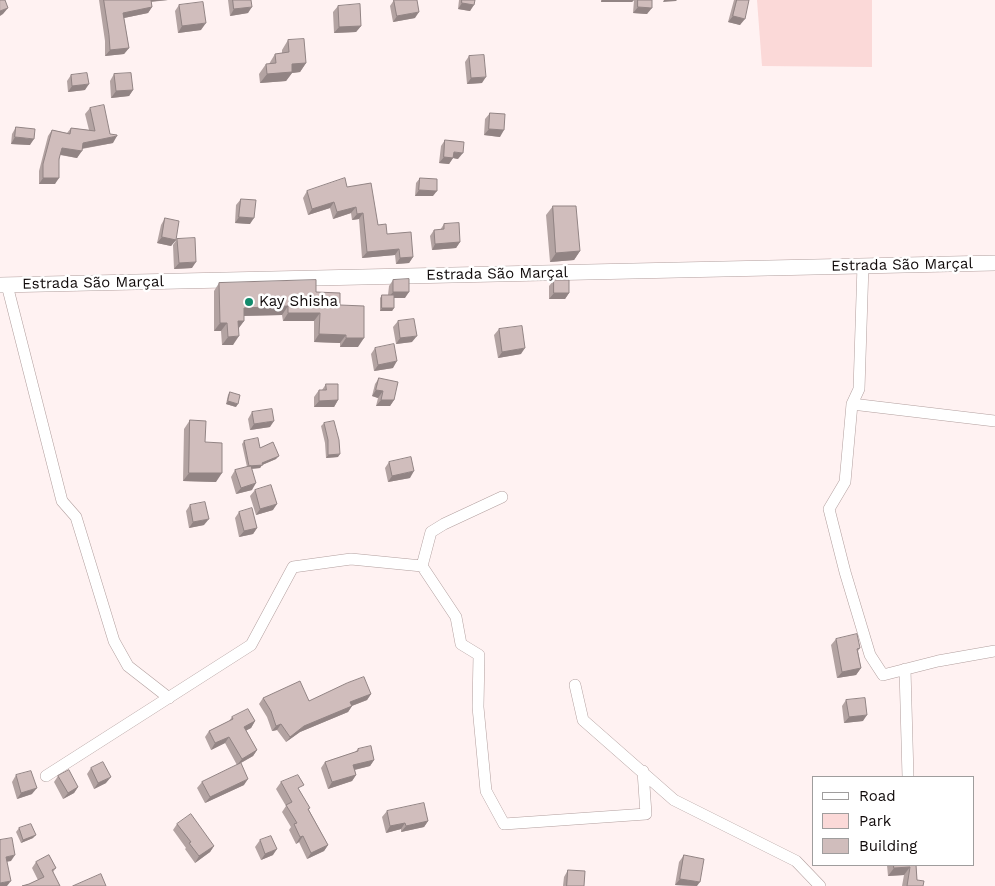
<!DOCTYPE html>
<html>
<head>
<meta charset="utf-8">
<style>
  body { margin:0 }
  #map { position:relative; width:995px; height:886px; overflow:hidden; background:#fff2f2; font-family:"Work Sans",sans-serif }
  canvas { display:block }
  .legend { position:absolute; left:812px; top:776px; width:162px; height:90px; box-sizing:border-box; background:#fff; border:1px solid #9f9d9d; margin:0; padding:6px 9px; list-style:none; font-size:15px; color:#100a0a }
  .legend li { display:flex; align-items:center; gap:10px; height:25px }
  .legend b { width:25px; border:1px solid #9f9d9d }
</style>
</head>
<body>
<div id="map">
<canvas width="995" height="886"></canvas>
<ul class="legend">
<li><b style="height:6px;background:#fff"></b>Road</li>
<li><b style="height:14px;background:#fbd9d8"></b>Park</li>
<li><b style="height:14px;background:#d0bdbc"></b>Building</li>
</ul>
</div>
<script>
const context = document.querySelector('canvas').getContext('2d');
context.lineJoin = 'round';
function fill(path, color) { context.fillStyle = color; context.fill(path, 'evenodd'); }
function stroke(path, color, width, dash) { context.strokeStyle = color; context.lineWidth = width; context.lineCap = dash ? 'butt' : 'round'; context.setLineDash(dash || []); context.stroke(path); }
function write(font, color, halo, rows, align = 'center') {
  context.font = font + ' "Work Sans",sans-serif'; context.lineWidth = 5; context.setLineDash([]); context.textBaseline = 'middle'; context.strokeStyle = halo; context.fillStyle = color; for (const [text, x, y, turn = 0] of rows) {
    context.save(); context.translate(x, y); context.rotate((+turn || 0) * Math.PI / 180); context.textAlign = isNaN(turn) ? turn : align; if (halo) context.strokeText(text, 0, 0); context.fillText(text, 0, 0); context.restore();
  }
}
const green = new Path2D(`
  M757,0H872V67L762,66Z`);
const street = new Path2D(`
  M863,265L859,389L852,404L845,482L829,509L845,572L870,655L883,675L938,661L995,651
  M7,285L62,501L76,517L114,641L128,666L169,698
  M852,404L995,421
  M422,566L431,532L444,524L502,497
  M905,669L908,777
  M575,685L583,720L674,800L796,861L820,886
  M46,776L251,645L293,567L351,559L422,566L456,617L461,644L479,655L478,707L486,791L504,824L646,814L643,771`);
const secondary = new Path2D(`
  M0,285L995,263`);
const wall = new Path2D(`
  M99,0H168L151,2L152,7L148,13L124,18L129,48L124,54L105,56V41Z
  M228,0H251L248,13L230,16Z
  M394,0L415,18L393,22L390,6Z
  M459,0H475L470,11L458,9Z
  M601,0H652L647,14L633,13L634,0L632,2H601Z
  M734,0H749L740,25L728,22Z
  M179,5L201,30L178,33L175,11Z
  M338,6L361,26L356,32L334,33L333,12Z
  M288,40L306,63L300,72L292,73L286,81L260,83L259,74L266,64H269L275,54L282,53V50Z
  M469,56L482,83L467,84L465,62Z
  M114,74L133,90L129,96L111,98L110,81Z
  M71,75L85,90L68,92L67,81Z
  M90,108L110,134L113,143L82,149L77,158L60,155L55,184H39V171L48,136L52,130L67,133L71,128L89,130L85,114Z
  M490,113L500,137L484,135L485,119Z
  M16,127L30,145L11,144L12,134Z
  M445,140L458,159L453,158L449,164L439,163L441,146Z
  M420,178L433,196H415L416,183Z
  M347,187L378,225L387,234L413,257L409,263L396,264L395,255L362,258L359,219L352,220L351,213L333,219L330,208L308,215L303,198L307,191Z
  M241,199L250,224L235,223L236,205Z
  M553,206L580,251L574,260L550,262L546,215Z
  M165,218L176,240L171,246L157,243L161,225Z
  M444,224L460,242L456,248L432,250L430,236L434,230H440Z
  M177,239L192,268L174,269L173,245Z
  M393,280L405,298H394V308L392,311H380V298L382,295H388L389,286Z
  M554,280L569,293L565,299H549V286Z
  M219,283L316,292L340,305L358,347H340V343L314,342V321H283L282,315L244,316V321L238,329L233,345H222L221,331H214V291Z
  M398,321L412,342L396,344L393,327Z
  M499,329L521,354L498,358L494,335Z
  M375,348L393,368L374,371L371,354Z
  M379,378L394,400L390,406H376L378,398L372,396L375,384Z
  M326,384L338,400L334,407H314V397L319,390H322Z
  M230,392L236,407L226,404L228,395Z
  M252,412L270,427L250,430L248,419Z
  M190,420L205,442L216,482L183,481L184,429Z
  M324,423L338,457L326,458L325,443L321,426Z
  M244,441L260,448L276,459L262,465L260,468L252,469V490L236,494L231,477L235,470L247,467L242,444Z
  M389,462L410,478L388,482L385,468Z
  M255,490L273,510L256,515L250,496Z
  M190,505L204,525L189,528L186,511Z
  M239,512L257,528L253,534L239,537L235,518Z
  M836,639L860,648L858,651L861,668L856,675L837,678L831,645Z
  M371,694L367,700L352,706L348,712L300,732L286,742L277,730L272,731L267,717L259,704L263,698L309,701Z
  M846,700L863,721L844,723L842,706Z
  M232,717L255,721L251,728L246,730L257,750L253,756L241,763L244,785L205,803L197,788L202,782L237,765L225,743L211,750L205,737L209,731L229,721Z
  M358,749L374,760L370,766L355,770L356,775L352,781L328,789L321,768L325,762L355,752Z
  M91,768L106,783L94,789L87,774Z
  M16,775L32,794L17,799L12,782Z
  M58,776L78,787L74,793L63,799L54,782Z
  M281,782L300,791L309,810L328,845L324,851L307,859L299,842L296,844L289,830L291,827L282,812L286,806L276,789Z
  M387,811L428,821L424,827L401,832V829L386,833L382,817Z
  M177,824L214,846L210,852L195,863L185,849L186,848L173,830Z
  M19,828L33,838L21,843L16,832Z
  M260,840L273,855L261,860L255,847Z
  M49,855L56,868L53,872L60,886H22L29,884L38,880L32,868L36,862Z
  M684,855L697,886L675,885L679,862Z
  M887,865H916L917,880L923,886H902L904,875L888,876Z
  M568,870L584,886H563L564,877Z`);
const shadedWall = new Path2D(`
  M147,0H168L146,2Z
  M602,0H634L632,2H601Z
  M664,0H677L676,1L663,2Z
  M462,3L474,5L470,11L458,9Z
  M152,7L148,13L119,19L123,13Z
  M252,7L248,13L230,16L234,9Z
  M638,7L652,8L647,14L633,13Z
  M8,8L3,14L0,16V11Z
  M419,12L415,18L393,22L397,16Z
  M733,16L745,19L740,25L728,22Z
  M206,23L201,30L178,33L182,26Z
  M361,26L356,32L334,33L339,27Z
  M129,48L124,54L105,56L110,50Z
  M306,63L300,72L292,73L286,81L260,83L267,74L292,64Z
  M486,77L482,83L467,84L471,78Z
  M89,84L85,90L68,92L72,86Z
  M133,90L129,96L111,98L116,91Z
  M489,129L504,130L500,137L484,135Z
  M117,136L113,143L79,149L83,143Z
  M15,137L34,139L30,145L11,144Z
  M62,148L82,151L77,158L57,154Z
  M454,152L463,153L458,159L453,158L449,164L439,163L444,157Z
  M43,178H59L55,184H39Z
  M419,190L437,191L433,196H415Z
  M334,202L330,208L308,215L312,209Z
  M356,207L351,213L333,219L337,212Z
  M363,213L359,219L352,220L357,214Z
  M239,217L254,218L250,224L235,223Z
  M162,237L176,240L171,246L157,243Z
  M460,242L456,248L432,250L435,244Z
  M399,249L395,255L362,258L367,252Z
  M580,251L574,260L550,262L556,253Z
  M413,257L409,263L396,264L400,258Z
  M196,262L192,268L174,269L179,263Z
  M393,292H409L405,298H388Z
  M554,293H569L565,299H549Z
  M288,306L282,315L238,316L244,308Z
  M382,308H394L392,311H380Z
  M288,313H320L314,321H283Z
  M238,321H244L238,329Z
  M220,323H227L221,331H214Z
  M319,334L346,335L340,343L314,342Z
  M239,336L233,345H222L228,337Z
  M417,336L412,342L396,344L400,338Z
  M346,338H364L358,347H340Z
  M525,348L521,354L498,358L502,352Z
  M397,361L393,368L374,371L378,365Z
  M376,390L383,391L378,398L372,396Z
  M338,400L334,407H314L319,401Z
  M381,400H394L390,406H376Z
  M228,401L238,404L236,407L226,404Z
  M274,421L270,427L250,430L254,424Z
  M340,454L338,457L326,458L328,455Z
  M279,456L276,459L262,465L260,468L247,469L249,466L262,463Z
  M414,471L410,478L388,482L392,476Z
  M189,473H222L216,482L183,481Z
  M256,483L252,490L236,494L241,488Z
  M277,504L273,510L256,515L260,509Z
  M209,519L204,525L189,528L193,522Z
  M257,528L253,534L239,537L244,531Z
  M861,668L856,675L837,678L842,672Z
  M371,694L367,700L346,708L350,702Z
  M352,706L348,712L300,732L286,742L290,737L304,726Z
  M867,715L863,721L844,723L849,717Z
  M255,721L251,728L240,734L244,727Z
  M281,724L277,730L272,731L276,726Z
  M229,737L225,743L211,750L215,743Z
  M257,750L253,756L237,765L242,759Z
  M374,760L370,766L349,771L353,765Z
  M356,775L352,781L328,789L332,782Z
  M111,777L106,783L94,789L98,783Z
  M248,779L244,785L205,803L210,797Z
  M78,787L74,793L63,799L68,793Z
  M37,788L32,794L17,799L21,793Z
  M428,821L424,827L401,832L406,826Z
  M405,823L401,829L386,833L390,826Z
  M36,835L33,838L21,843L23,840Z
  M303,836L299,842L296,844L300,837Z
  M328,845L324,851L307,859L311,853Z
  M214,846L210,852L195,863L199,856Z
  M277,849L273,855L261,860L265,854Z
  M15,855L11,861L1,863L6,857Z
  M910,867L904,875L888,876L894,868Z
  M680,879L700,882L697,886L675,885Z
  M11,881L7,886H0V883Z`);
const building = new Path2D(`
  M0,0H5L8,8L0,11Z
  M104,0H151L152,7L123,13L129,48L110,50L109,35Z
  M233,0H251L252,7L234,9Z
  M394,0H417L419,12L397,16Z
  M462,0H475L474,5L462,3Z
  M638,0H652V8L638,7Z
  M737,0H749L745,19L733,16Z
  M203,2L206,23L182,26L179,5Z
  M360,4L361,26L339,27L338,6Z
  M304,39L306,63L292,64V72L267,74L266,64L276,63L275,54L289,52L288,40Z
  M484,55L486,77L471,78L469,56Z
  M87,73L89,84L72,86L71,75Z
  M131,73L133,90L116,91L114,74Z
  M104,105L110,134L117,135V136L83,143L82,151L62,148L59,159V178H43V164L52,130L70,134L71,128L95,131L90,108Z
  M490,113L505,114L504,130L489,129Z
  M16,127L35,129L34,139L15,137Z
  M445,140L464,142L463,153L454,152L453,158L444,157Z
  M345,178L347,187L371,183L378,225L386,224L387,234L411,232L413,257L400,258L399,249L367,252L363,213L357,214L356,207L337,212L334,202L312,209L307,191Z
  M420,178L437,179V191L419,190Z
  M241,199L256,200L254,218L239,217Z
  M553,206H576L580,251L556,253Z
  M165,218L179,221L176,240L162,237Z
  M459,223L460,242L435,244L434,230L444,229V224Z
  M195,238L196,262L179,263L177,239Z
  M409,279V292H393V280Z
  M316,280V292L340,293V305L364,306V338H346V335L319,334L320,313H288V306L244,308V321H238L239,336L228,337L227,323H220L219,283Z
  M554,280H569V293H554Z
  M382,295H394V308H382Z
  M414,319L417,336L400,338L398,321Z
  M522,326L525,348L502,352L499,329Z
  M394,344L397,361L378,365L375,348Z
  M379,378L398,382L394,400H381L383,391L376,390Z
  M326,384H338V400L319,401V390H326Z
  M230,392L240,395L238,404L228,401Z
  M272,409L274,421L254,424L252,412Z
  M190,420L206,421L205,442L222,443V473H189Z
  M334,421L339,440L340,454L328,455V440L324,423Z
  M258,438L260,448L273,442L279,456L262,463L263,465L249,466L244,441Z
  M411,457L414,471L392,476L389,462Z
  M251,466L256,483L241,488L235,470Z
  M271,485L277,504L260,509L255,490Z
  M205,502L209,519L193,522L190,505Z
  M252,508L257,528L244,531L239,512Z
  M857,634L860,648L857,649L861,668L842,672L836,639Z
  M364,677L371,694L350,702L352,706L304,726L290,737L281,724L276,726L271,711L263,698L300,681L309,701L347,683Z
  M865,698L867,715L849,717L846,700Z
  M248,709L255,721L244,727L257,750L242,759L229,737L215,743L209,731L233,719L232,717Z
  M371,746L374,760L353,765L356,775L332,782L325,762L358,751V749Z
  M103,762L111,777L98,783L91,768Z
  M241,763L248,779L210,797L202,782Z
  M69,770L78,787L68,793L58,776Z
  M31,771L37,788L21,793L16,775Z
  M298,775L304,785L298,788L310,808L308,809L328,845L311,853L303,836L300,837L294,824L297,823L286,805L292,802L281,782Z
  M424,803L428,821L406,826L405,823L390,826L387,811Z
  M191,814L214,846L199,856L189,843L191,842L177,824Z
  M31,824L36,835L23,840L19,828Z
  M271,836L277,849L265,854L260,840Z
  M12,838L15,855L6,857L11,881L0,883V840Z
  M49,855L56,868L52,870L60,886H22L29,884L44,877L36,862Z
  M684,855L704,859L700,882L680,879Z
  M894,865H916L917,880L924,881L923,886H907L910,867L894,868Z
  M568,870L585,871L584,886H567Z
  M101,874L106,886H73Z`);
const markers = [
  [249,302,5,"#128a6c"]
];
const streetNames = [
  ["Estrada São Marçal",902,265,-1],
  ["Estrada São Marçal",497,274,-1],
  ["Estrada São Marçal",93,283,-1]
];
const poiNames = [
  ["Kay Shisha",259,302]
];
fill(green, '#fbd9d8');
stroke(street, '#b29f9e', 12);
stroke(secondary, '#b29f9e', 16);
stroke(street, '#fff', 11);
stroke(secondary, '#fff', 15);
fill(wall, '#b3a3a2');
fill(shadedWall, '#928484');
fill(building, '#d0bdbc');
stroke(building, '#928484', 1);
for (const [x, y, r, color] of markers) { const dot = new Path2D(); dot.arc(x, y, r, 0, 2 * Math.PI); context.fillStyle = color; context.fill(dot); stroke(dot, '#fff', 2); }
write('15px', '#100a0a', '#fff', streetNames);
write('15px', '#100a0a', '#fff', poiNames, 'left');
</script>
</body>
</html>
